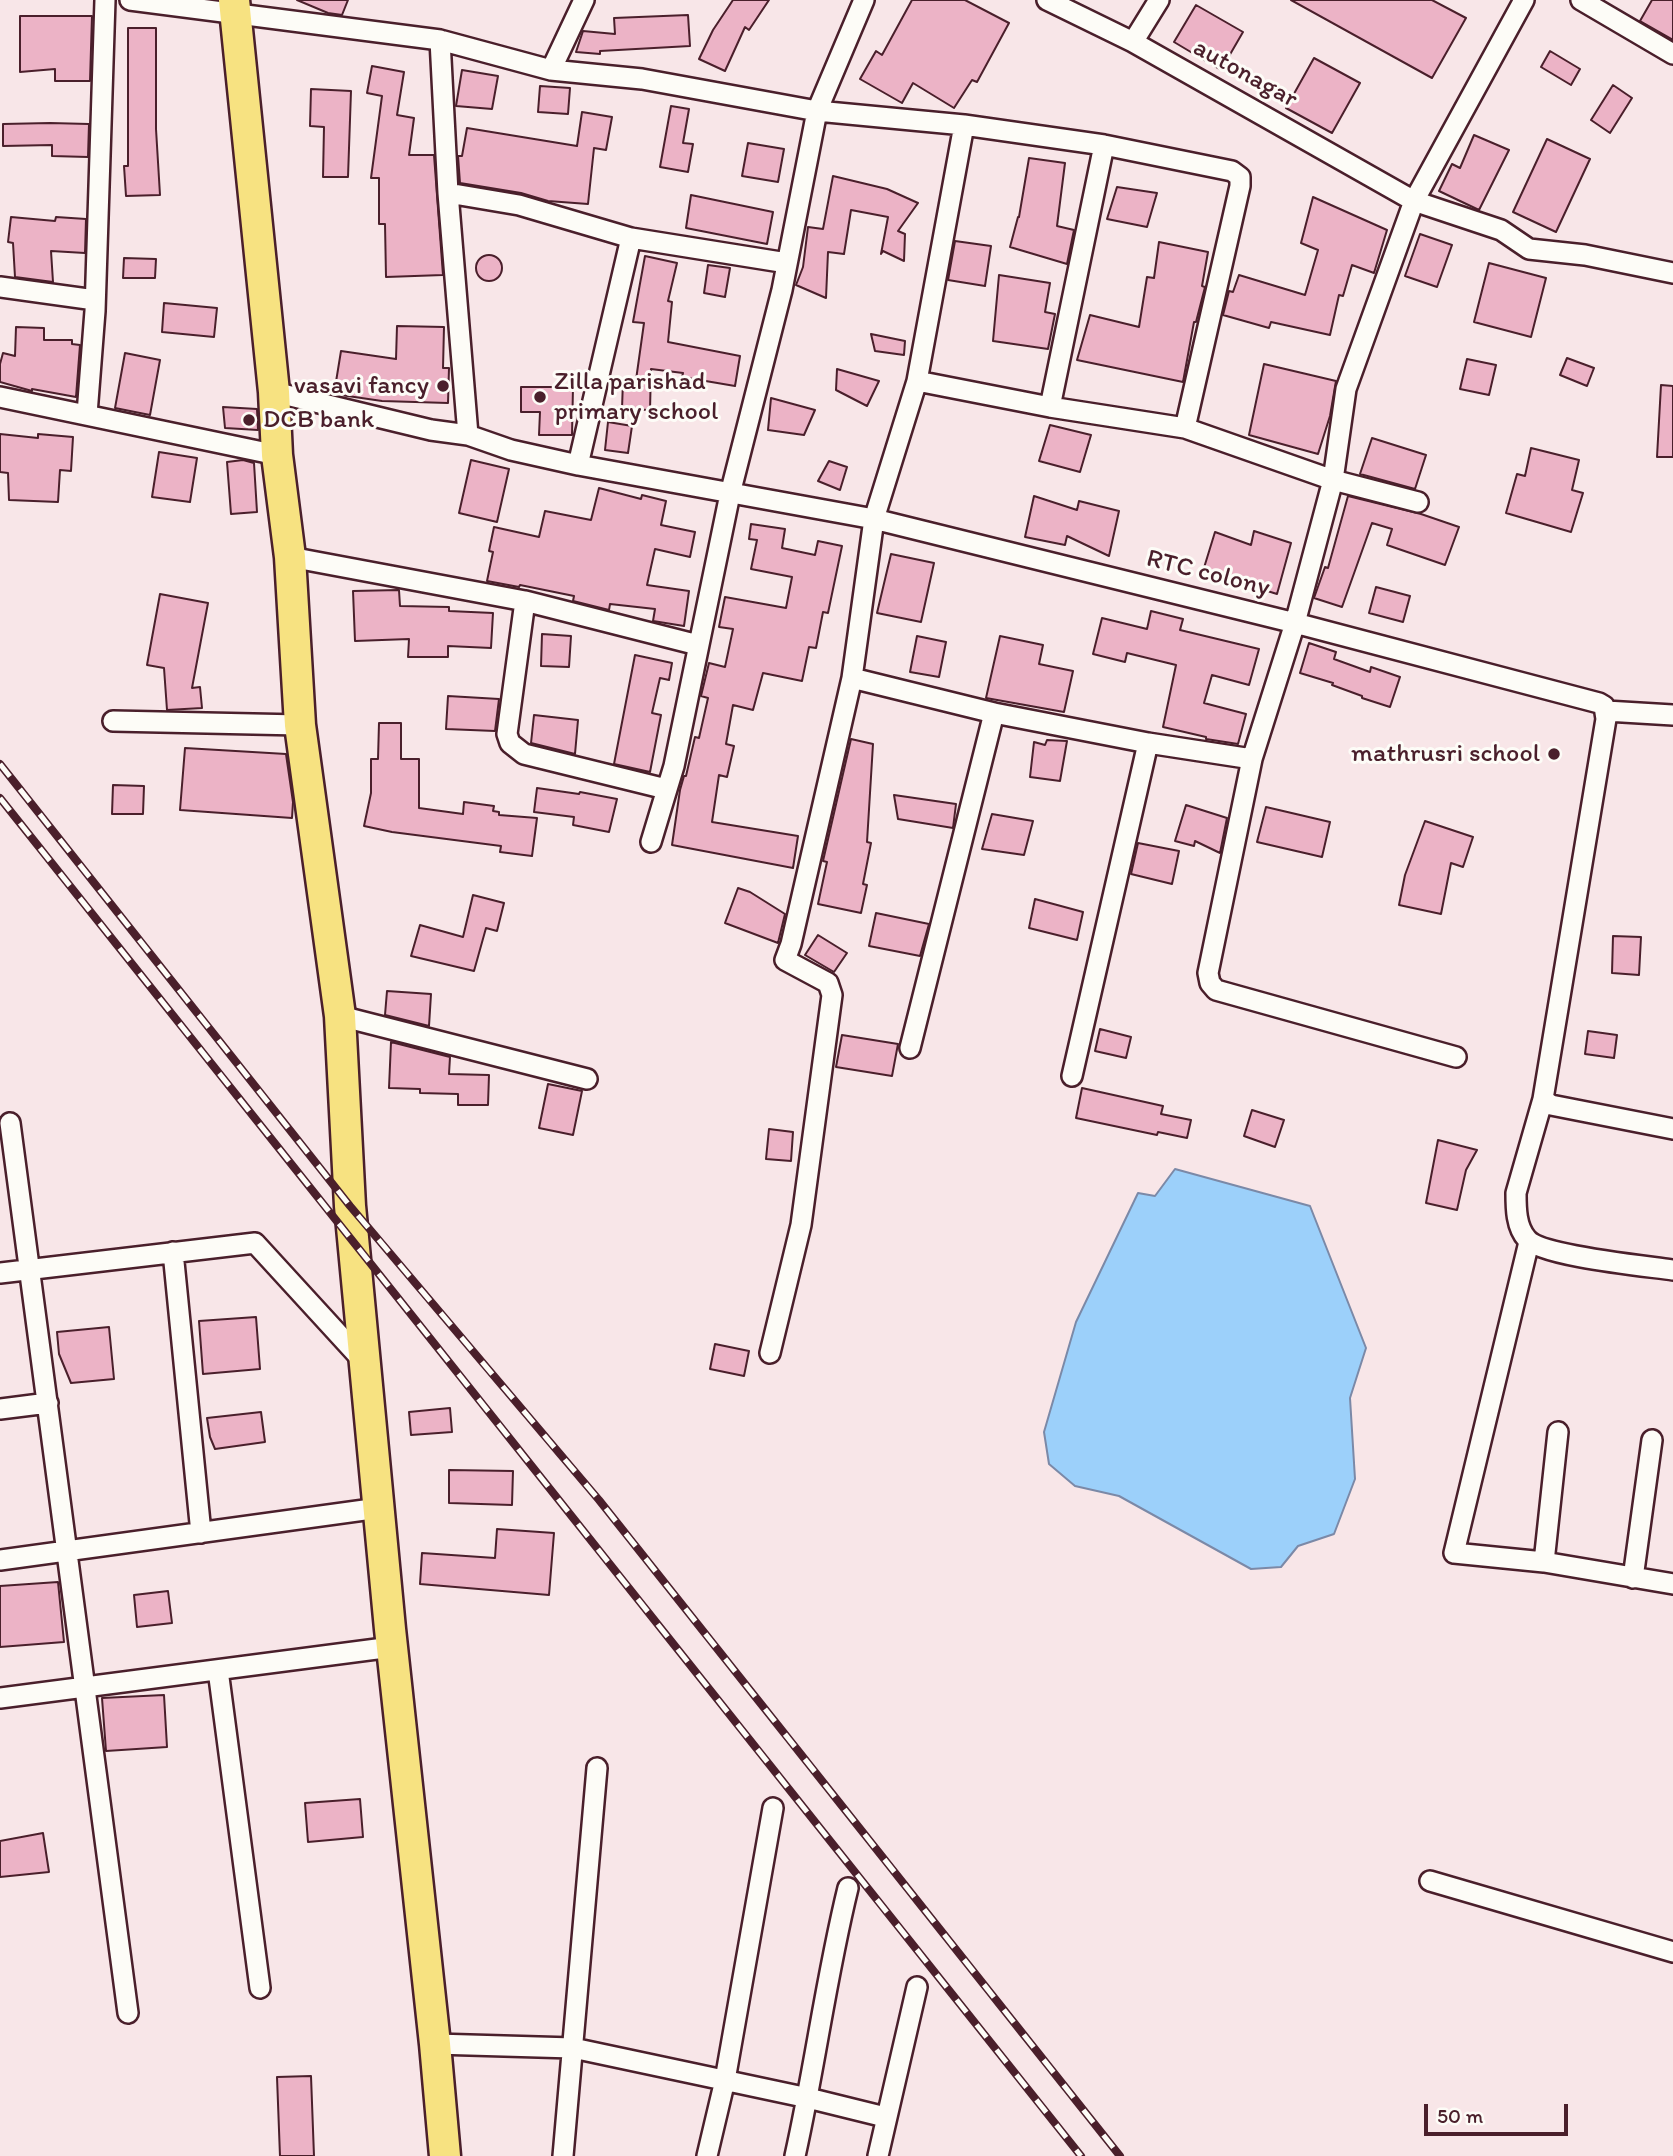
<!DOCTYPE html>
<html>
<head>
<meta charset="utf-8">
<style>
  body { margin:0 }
  #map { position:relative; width:1673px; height:2156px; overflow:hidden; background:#f8e6e8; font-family:Itim,sans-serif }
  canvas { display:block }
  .scale { position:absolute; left:1424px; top:2104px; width:144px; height:32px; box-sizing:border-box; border:4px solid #4a1f2b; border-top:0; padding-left:9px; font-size:21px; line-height:24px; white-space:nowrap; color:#4a1f2b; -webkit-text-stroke:5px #fdfcf7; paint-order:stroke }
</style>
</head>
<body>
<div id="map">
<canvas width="1673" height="2156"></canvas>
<div class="scale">50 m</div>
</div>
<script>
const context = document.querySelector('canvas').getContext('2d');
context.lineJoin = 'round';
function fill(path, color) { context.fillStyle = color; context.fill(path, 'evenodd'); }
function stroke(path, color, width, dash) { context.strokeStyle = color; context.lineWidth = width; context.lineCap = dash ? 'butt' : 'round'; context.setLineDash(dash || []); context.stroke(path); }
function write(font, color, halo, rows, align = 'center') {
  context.font = font + ' Itim,sans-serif'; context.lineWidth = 6; context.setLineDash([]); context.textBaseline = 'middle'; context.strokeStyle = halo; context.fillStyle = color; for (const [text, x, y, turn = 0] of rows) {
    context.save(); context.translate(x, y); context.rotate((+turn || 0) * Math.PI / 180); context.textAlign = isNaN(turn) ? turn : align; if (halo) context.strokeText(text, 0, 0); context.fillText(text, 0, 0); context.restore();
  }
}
const water = new Path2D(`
  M1175,1169L1310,1206L1366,1348L1350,1398L1355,1479L1334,1534L1298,1546L1281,1567L1251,1569L1119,1496L1075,1486L1049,1464L1044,1432L1076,1322L1138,1193L1155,1196Z`);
const building = new Path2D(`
  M297,0H348L342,15L328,13Z
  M733,0H769L749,30L745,27L725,71L699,59L713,30Z
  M912,0H965L1009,23L977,82L972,80L954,108L913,83L902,103L860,79L876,51L882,55Z
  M1291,0H1432L1466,18L1432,78Z
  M1652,0H1673V40L1640,21Z
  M1196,5L1243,32L1221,70L1174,42Z
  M688,15L690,46L600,51V54L576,52L583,31L615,34L614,18Z
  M20,16H92L90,81H55V69L20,72Z
  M128,28H156V129L160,195L126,196L124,166H128Z
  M1550,51L1580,69L1571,85L1541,67Z
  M1314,58L1360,83L1332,133L1286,108Z
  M372,66L404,72L397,115L414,118L409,155H434L443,275L386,277L385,224H379V178H371L382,96L367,93Z
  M462,70L498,76L492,109L456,106Z
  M1613,85L1632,98L1610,133L1591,120Z
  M540,86L570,88L568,114L538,112Z
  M311,89L351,91L348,177H323L324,127L310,126Z
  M671,106L689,109L683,143L693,144L688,172L660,167Z
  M582,112L612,117L606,150L594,148L588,204L548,201L521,193L460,183L458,156H462L467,128L577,146Z
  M50,123L89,124L88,157L52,156V145L3,146V124Z
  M1474,135L1509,150L1479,210L1439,191L1452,164L1460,168Z
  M1547,139L1590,159L1556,232L1513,212Z
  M748,143L784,149L778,182L742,176Z
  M1029,158L1065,163L1057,226L1074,230L1067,264L1010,247L1018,217H1019Z
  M833,176L887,189L918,203L898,231L905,234L904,261L883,251L881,254L888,217L851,210L844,254L828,252L826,298L796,285L803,267L808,227L823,229Z
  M1117,187L1157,193L1147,227L1107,219Z
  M691,195L773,212L767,244L686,228Z
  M1313,197L1387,230L1374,273L1352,265L1343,296L1339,295L1330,335L1271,322L1269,328L1223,315L1229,291L1233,292L1239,275L1305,295L1318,250L1301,243Z
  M11,217L55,221L56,217L86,219L85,253L51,251L53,282L15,277L13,243L8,242Z
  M1420,234L1452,245L1437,287L1405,276Z
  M955,241L991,246L985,286L948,280Z
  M1159,242L1208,252L1202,286L1205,287L1196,322H1194L1183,382L1077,360L1090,315L1139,327L1147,277L1154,278Z
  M476 268a13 13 0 1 1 26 0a13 13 0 1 1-26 0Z
  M645,256L677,263L668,301L672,302L668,342L740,356L735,386L682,377L683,373L651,369L650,410L622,409L623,380H636L644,323L633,322Z
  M124,258L156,259L155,278H123Z
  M1489,263L1546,278L1531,337L1474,322Z
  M708,265L730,268L725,297L704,293Z
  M999,275L1050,283L1045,312L1055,314L1048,349L993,341Z
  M164,303L217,308L214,337L162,332Z
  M397,326L444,327L443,368H449L448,403L382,401L334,394L341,351L396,359Z
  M16,327L44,328V340H72V344L80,345L76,397L32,389V391L0,382V364L3,353L15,356Z
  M871,334L905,341L904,355L875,351Z
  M125,353L160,360L150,415L115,408Z
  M1567,358L1594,368L1587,386L1560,375Z
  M1467,359L1496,365L1489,395L1460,389Z
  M1264,364L1336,381L1330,416L1318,454L1249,435Z
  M837,369L879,381L867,406L836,390Z
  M1661,385L1673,386V457H1657Z
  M521,387H573L572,435H539L540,412H521Z
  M771,398L815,410L804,435L768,430Z
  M223,407L257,409L258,430L225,428Z
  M608,422L632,426L628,453L605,450Z
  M1050,425L1091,435L1080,472L1039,461Z
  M0,434L38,438V434L73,437L71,471L60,470L58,502L9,500L8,473L0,472Z
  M1372,438L1426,455L1415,489L1360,474Z
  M1531,448L1579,460L1572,490L1583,493L1571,532L1506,513L1517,474L1525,476Z
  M159,452L197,458L190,502L152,497Z
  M243,460L254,463L257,512L231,514L227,462Z
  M471,460L509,469L497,522L459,513Z
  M829,461L847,467L840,490L818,481Z
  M599,488L641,499L642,495L666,501L661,525L695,532L690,557L655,549L647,585L689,591L684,626L653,621L655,609L610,604L609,610L573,601L574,596L520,585L519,587L487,581L493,552L489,551L494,527L539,537L545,511L591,520Z
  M1034,496L1077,510L1079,501L1119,511L1109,556L1067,536L1065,545L1025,537Z
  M1348,496L1421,514L1459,527L1445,565L1387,545L1392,529L1372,523L1342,607L1314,598L1325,567L1328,568Z
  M751,524L785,529L782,548L815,555L818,541L842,546L828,613L823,612L816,648L809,647L802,681L763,673L753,710L733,705L726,744L734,746L727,777L719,775L712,822L798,836L793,868L672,845L680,790L684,776H686L695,737L699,738L708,698L701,696L709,663L725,667L733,629L719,627L725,597L786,608L792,577L751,569L757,540L749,539Z
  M1254,531L1291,543L1277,594L1203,571L1215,532L1251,545Z
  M891,554L934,563L921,622L877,613Z
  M1376,587L1410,596L1403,622L1369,613Z
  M399,590L400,606L449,607V611L493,613L491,648L448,646V657H408L409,639L355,641L353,591Z
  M160,594L208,603L192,688L200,687L202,708L167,710L164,668L147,665Z
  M1151,611L1183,619L1180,630L1259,649L1249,685L1212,675L1204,703L1246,714L1238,744L1206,739V737L1163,727L1176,665L1127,653L1125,662L1093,654L1102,618L1147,629Z
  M542,634L571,636L569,667L541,666Z
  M917,636L946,642L939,677L910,672Z
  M1000,636L1043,645L1039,664L1073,671L1064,712L986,698Z
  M1309,643L1336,652L1334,659L1370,672L1371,667L1400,677L1390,707L1362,698V696L1332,685L1333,683L1300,673Z
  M635,655L672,663L669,680L660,678L652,713L661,715L650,772L614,764Z
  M448,696L499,699L495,731L446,729Z
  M534,715L578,720L575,754L531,743Z
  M379,723H401V759H419V808L463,814L464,802L494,806L493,811L499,812V815L537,818L532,856L500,852L501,846L392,832L364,826L371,793V759H378Z
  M851,739L873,744L867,842L871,843L863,884L867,885L861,913L818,904L827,862L823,861Z
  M1047,740L1067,741L1060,781L1030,777L1034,742L1045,745Z
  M185,748L286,754L293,802L292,818L180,810Z
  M113,785L144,786L143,814H112Z
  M537,788L579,794L580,792L617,799L609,832L573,825L574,817L534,812Z
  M894,795L956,804L953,828L898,819Z
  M1186,805L1227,818L1220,853L1195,841L1194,846L1175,841Z
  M1266,807L1330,822L1322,857L1257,842Z
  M992,814L1033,821L1024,855L982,849Z
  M1425,821L1473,837L1463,867L1451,863L1441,914L1399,905L1405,875Z
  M1138,843L1179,851L1172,884L1131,874Z
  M738,888L750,892L785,914L778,943L725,923Z
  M473,895L504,903L497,931L486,928L474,971L411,956L420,925L463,937Z
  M1035,899L1083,912L1077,940L1029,928Z
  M876,913L929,924L920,956L869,946Z
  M818,935L847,953L834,972L805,955Z
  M1613,936L1641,937L1639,975L1612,973Z
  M387,991L431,994L429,1026L385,1015Z
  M1100,1029L1131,1037L1126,1058L1095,1051Z
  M1588,1031L1617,1035L1614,1058L1585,1054Z
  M842,1035L898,1044L892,1076L836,1067Z
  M391,1042L450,1057L449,1074L489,1075L488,1105H458V1094L420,1093V1089L389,1088Z
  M548,1084L582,1091L573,1135L539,1128Z
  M1082,1088L1163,1106L1161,1114L1191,1120L1187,1138L1158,1132L1157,1135L1076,1118Z
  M1252,1110L1284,1120L1275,1147L1244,1136Z
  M769,1129L793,1132L791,1161L766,1159Z
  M1438,1140L1477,1150L1466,1170L1457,1210L1426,1203Z
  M256,1317L260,1369L203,1374L199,1321Z
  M109,1327L114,1379L71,1383L59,1354L57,1332Z
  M715,1344L749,1351L744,1376L710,1369Z
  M450,1408L452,1432L411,1435L409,1412Z
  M261,1412L265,1442L215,1449L210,1437L207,1418Z
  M449,1470L513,1471L512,1505L449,1503Z
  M497,1529L554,1533L549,1595L420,1584L422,1553L495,1558Z
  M58,1582L64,1642L0,1647V1586Z
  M168,1591L172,1623L137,1627L134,1595Z
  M164,1695L167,1747L106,1751L102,1698Z
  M360,1799L363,1837L308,1842L305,1803Z
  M43,1833L49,1872L0,1877V1841Z
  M311,2076L314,2156H280L277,2077Z`);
const minor = new Path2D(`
  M130,0L440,40L551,70L642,79L817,111L964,125L1104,145L1232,171L1240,177V186L1185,428
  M1047,0L1133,42L1414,201L1501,230L1529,249L1585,255L1673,273
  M1581,0L1673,54
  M440,40L448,193L468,435
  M1133,42L1159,0
  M551,70L584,0
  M448,193L519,205L631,238L787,263
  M0,287L95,300
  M917,381L1050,407L1185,428L1333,480L1418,502
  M274,392L431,430L468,435L511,450L578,465L874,519L1295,623L1599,703L1604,706L1606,719L1543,1099L1551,1105L1673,1129
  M0,397L277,455
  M1050,407L1104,145
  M87,414L95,311L105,0
  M578,465L631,238
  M290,557L525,601L698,645
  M525,601L507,734L510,743L524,754L666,789
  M852,678L994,713L1148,743L1252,759
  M1606,711L1673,715
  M113,721L300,725
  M651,842L674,766L730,494L782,290L817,111L864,0
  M340,1016L587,1079
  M910,1048L994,713
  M1456,1057L1216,990L1210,983L1208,973L1252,759L1295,623L1333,480L1346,389L1414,201L1524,0
  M1072,1076L1148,743
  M1543,1099L1516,1193C1516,1208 1516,1227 1527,1239C1541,1256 1646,1266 1673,1270
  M10,1123L128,2013
  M1529,1242L1454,1553L1544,1562L1673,1584
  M173,1252L201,1533
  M0,1273L255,1243L364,1362
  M770,1353L801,1225L832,995L828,983L785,960L791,944L852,678L874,519L917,381L964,125
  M0,1409L48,1403
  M0,1560L379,1508
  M1544,1562L1558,1432
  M1633,1578L1652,1440
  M218,1670L260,1988
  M0,1698L392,1647
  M1430,1881L1673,1952
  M435,2044L573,2048L808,2098L885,2117
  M563,2156L597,1768
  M707,2156L725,2080L773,1808
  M795,2156C815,2067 826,1977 848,1888
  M878,2156L917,1987`);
const highway = new Path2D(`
  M234,0L274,392L277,455L290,557L300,725L340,1016L350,1206L390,1629L435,2044L445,2156`);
const rail = new Path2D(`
  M0,764L350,1206L599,1500L1120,2156
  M0,798L1081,2156`);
const markers = [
  [443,386,7,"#4a1f2b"],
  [540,397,7,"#4a1f2b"],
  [249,420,7,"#4a1f2b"],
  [1554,754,7,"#4a1f2b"]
];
const streetNames = [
  ["autonagar",1245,74,29],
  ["RTC colony",1208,574,14]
];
const poiNames = [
  ["Zilla parishad",554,382],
  ["primary school",554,412],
  ["vasavi fancy",429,386,"right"],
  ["DCB bank",263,420],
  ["mathrusri school",1540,754,"right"]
];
fill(water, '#9cd0fa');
stroke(water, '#7b89a7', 2);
fill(building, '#ecb3c6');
stroke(building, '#4a1f2b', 2);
stroke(minor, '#4a1f2b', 24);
stroke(highway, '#4a1f2b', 35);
stroke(minor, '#fdfcf7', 19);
stroke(highway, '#f7e281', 30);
stroke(rail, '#4a1f2b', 8);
stroke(rail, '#fdfcf7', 5, [16]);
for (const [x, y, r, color] of markers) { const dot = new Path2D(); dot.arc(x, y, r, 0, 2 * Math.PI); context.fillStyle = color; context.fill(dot); stroke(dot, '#fdfcf7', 2.5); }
write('26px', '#4a1f2b', '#fdfcf7', streetNames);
write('26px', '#4a1f2b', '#fdfcf7', poiNames, 'left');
</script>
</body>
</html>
